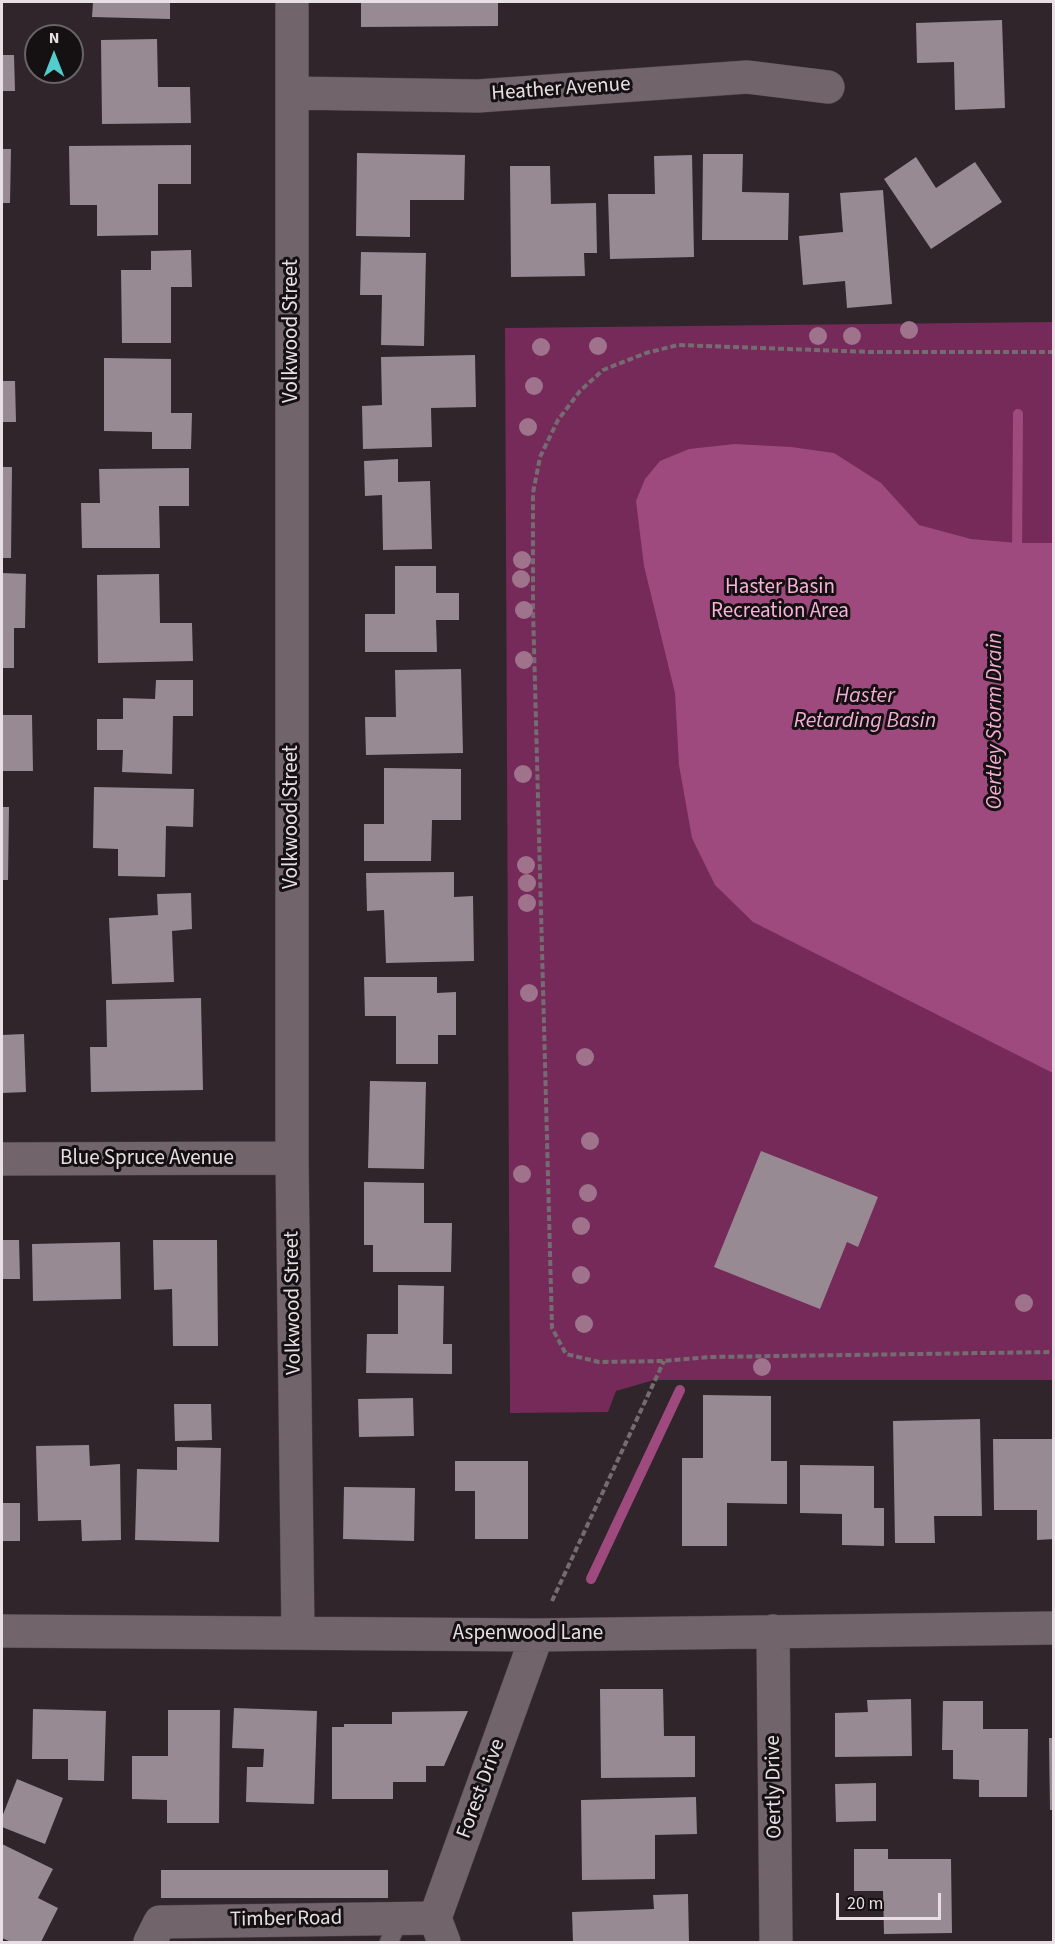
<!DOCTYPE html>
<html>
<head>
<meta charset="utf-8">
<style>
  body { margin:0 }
  #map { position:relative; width:1055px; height:1944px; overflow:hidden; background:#30252b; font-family:"Source Sans 3",sans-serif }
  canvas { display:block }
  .frame { position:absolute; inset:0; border:3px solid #e7dfe3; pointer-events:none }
  .north { position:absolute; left:24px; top:24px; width:60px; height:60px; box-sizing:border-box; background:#151012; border:2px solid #696366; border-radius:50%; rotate:0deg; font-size:16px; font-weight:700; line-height:24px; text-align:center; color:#e7dfe3 }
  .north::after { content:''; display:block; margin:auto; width:21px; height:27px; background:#52cdcc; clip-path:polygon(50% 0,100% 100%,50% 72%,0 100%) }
  .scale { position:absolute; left:836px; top:1893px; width:105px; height:27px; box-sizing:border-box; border:3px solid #e7dfe3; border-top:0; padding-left:8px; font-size:18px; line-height:21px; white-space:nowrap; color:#e7dfe3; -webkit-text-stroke:4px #151012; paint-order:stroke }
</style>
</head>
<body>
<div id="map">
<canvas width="1055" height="1944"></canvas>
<div class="frame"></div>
<div class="north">N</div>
<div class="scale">20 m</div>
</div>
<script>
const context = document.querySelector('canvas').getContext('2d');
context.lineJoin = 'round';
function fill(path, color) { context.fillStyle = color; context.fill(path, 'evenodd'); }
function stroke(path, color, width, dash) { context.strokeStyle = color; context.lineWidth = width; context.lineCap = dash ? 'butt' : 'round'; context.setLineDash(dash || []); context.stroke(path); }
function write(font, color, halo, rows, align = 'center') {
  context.font = font + ' "Source Sans 3",sans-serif'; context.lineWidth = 6; context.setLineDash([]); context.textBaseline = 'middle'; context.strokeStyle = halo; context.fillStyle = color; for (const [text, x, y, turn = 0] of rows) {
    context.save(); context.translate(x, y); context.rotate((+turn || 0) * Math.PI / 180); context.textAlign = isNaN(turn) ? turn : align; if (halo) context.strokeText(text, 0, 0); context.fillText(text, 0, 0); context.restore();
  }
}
const green = new Path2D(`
  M1053,322V1380H654L616,1391L608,1412L510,1413L505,328Z`);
const water = new Path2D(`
  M735,444L791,447L834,453L881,483L919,525L971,539L1017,543H1053V1073L753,922L715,885L692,838L679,765L675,693L644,566L636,501L645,479L660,461L689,449Z`);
const stream = new Path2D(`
  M1017,558L1018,414
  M591,1579L680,1390`);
const building = new Path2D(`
  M93,2H170V19L92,17Z
  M361,2H498V26L361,27Z
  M1002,20L1005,108L955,110L954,62L917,63L916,23Z
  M157,39L158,87H190L191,123L102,124L101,40Z
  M2,55H14L15,91H2Z
  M191,145V184H158V235L97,236V205H70L69,146Z
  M2,149H11L10,203H2Z
  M357,153L465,155L464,200H410V237L356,236Z
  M703,154H743L742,192L789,193L788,240H702Z
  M692,155L694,257L610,259L608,194H655L654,156Z
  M916,157L936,188L975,162L1002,202L931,249L884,179Z
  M510,166H550L551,204L596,203L597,253H584L585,276L511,277Z
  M883,190L892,304L847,308L845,281L803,285L799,236L843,232L840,193Z
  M191,250L192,287H171V343H122L121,270H151V251Z
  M361,252L426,253L424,346L381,345L382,295H360Z
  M475,355L476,407L431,408L432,447L363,449L362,406L382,405L381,357Z
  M104,358L171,359V413H192L191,449H152V432L104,431Z
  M2,381H15L16,422H2Z
  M398,459V482L430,481L432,549L383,550L382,495L365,496L364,461Z
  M2,467H12L11,558H2Z
  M189,468V506H159L160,548H82L81,503H100L99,469Z
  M395,566H436V593H459V620H436L437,652H365V614H395Z
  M2,573L26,574L25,628H14V668H2Z
  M159,574L160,623H192L193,661L98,663L97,575Z
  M461,669L463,753L366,755L365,717H396L395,670Z
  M156,680H193V716H173L172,774L122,772L123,750H97V719H123V698L155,699Z
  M2,715H32L33,771H2Z
  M384,768L461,769V820H432L431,861H364V824H384Z
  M94,787L194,789L193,827L166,826L165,877L118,876V849L93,848Z
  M2,807H9L8,880H2Z
  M454,872V897L473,896L474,961L386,963L384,910L367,911L366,873Z
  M191,893L192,929L172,931L174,982L112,984L109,918L158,915L157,894Z
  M364,977H437V993L456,992V1035H438V1064H396V1016H365Z
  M201,998L203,1090L91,1092L90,1047H107L106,1000Z
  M24,1034L26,1092L2,1093V1035Z
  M370,1081L426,1082L424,1169L368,1168Z
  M761,1151L878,1197L858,1247L847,1242L820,1309L714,1267Z
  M364,1182L424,1183V1223H452L451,1272H373V1245H364Z
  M2,1240H19L20,1279H2Z
  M153,1240H217L218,1346H173L172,1289L154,1290Z
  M120,1242L121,1299L33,1301L32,1244Z
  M398,1285L444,1286L443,1344H452V1374L366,1373L367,1334H398Z
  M703,1395L771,1396V1461H787V1504L727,1503V1546H682V1458H703Z
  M413,1398L414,1436L359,1437L358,1399Z
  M174,1404H211L212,1440L175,1441Z
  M980,1419L982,1516H934L935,1543H895L893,1421Z
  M993,1439H1054V1539L1037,1540V1510H994Z
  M89,1445L90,1466L120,1464L121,1540L82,1541L81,1520L38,1521L36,1446Z
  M177,1447L221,1448L219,1542L135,1540L137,1469L177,1470Z
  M455,1461H528V1539H475V1491H455Z
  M800,1465L874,1466V1508H884V1546L842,1545V1514L800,1513Z
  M344,1487L415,1488L414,1541L343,1539Z
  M2,1503H20V1541H2Z
  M600,1689H663L664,1736H695V1777L601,1778Z
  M911,1699L912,1756L835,1757V1713L868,1712L867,1700Z
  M943,1701H983V1729H1028L1027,1797H979V1780L953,1779V1750H942Z
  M234,1708L317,1711L314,1804L246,1802L247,1767H263L264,1749L232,1748Z
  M33,1709L106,1711L104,1781L68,1780V1759H32Z
  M168,1710H220L219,1823H167V1800L132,1799V1756H168Z
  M468,1711L444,1766H426V1782H393V1799H332V1727H344V1724H392V1712Z
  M1049,1738H1054V1810H1050Z
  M17,1779L63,1798L45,1844L2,1827V1817Z
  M876,1783V1821L836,1822L835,1784Z
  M696,1797L697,1834L655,1835V1879L582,1880L581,1800Z
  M2,1844L53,1869L38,1898L58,1908L41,1942H11L2,1938Z
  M854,1849H888V1859H951L952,1933L884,1934L883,1891H854Z
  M161,1870H388V1898H161Z
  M688,1894L689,1942H573L572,1912L654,1909L653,1895Z`);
const path = new Path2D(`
  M1054,352H871L678,345L646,353L603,370L580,391L558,420L540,457L533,493V609L552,1328L566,1354L599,1362L664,1361L710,1357L1054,1352
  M552,1601L664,1361`);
const service = new Path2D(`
  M389,1942L399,1919`);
const minor = new Path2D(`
  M292,2V1158L298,1633
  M293,93L478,96L747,77L828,87
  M2,1159L292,1158
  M2,1631L537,1635L1054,1628
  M773,1631L776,1942
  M150,1942L160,1922L435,1918
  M444,1942L435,1918L537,1635`);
const trees = [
  [909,330],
  [818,336],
  [852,336],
  [598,346],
  [541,347],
  [534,386],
  [528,427],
  [522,560],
  [521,579],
  [524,610],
  [524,660],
  [523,774],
  [526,865],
  [527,883],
  [527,903],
  [529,993],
  [585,1057],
  [590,1141],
  [522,1174],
  [588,1193],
  [581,1226],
  [581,1275],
  [1024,1303],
  [584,1324],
  [762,1367]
];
const streetNames = [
  ["Heather Avenue",561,90,-4],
  ["Volkwood Street",292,331,-90],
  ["Volkwood Street",292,817,-90],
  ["Blue Spruce Avenue",147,1159],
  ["Volkwood Street",294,1303,-91],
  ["Aspenwood Lane",528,1634],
  ["Oertly Drive",775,1787,-91],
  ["Forest Drive",482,1789,-70],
  ["Timber Road",286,1920,-1]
];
const parkNames = [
  ["Haster Basin",780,588],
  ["Recreation Area",780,612]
];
const waterNames = [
  ["Haster",865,697],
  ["Retarding Basin",865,722],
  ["Oertley Storm Drain",996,721,-90]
];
fill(green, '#752a59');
fill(water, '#9f4a7e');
stroke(stream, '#9f4a7e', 10);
fill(building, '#988a92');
stroke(service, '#4a4045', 20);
stroke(minor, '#4a4045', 34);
stroke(path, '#756c71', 4, [6, 3]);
stroke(service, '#71646b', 18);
stroke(minor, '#71646b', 33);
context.fillStyle = '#9e738b';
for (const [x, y] of trees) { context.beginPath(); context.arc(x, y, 9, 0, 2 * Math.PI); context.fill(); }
write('21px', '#e7dfe3', '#151012', streetNames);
write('21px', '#f8b2d9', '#151012', parkNames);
write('italic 22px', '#f3add4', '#151012', waterNames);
</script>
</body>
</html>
